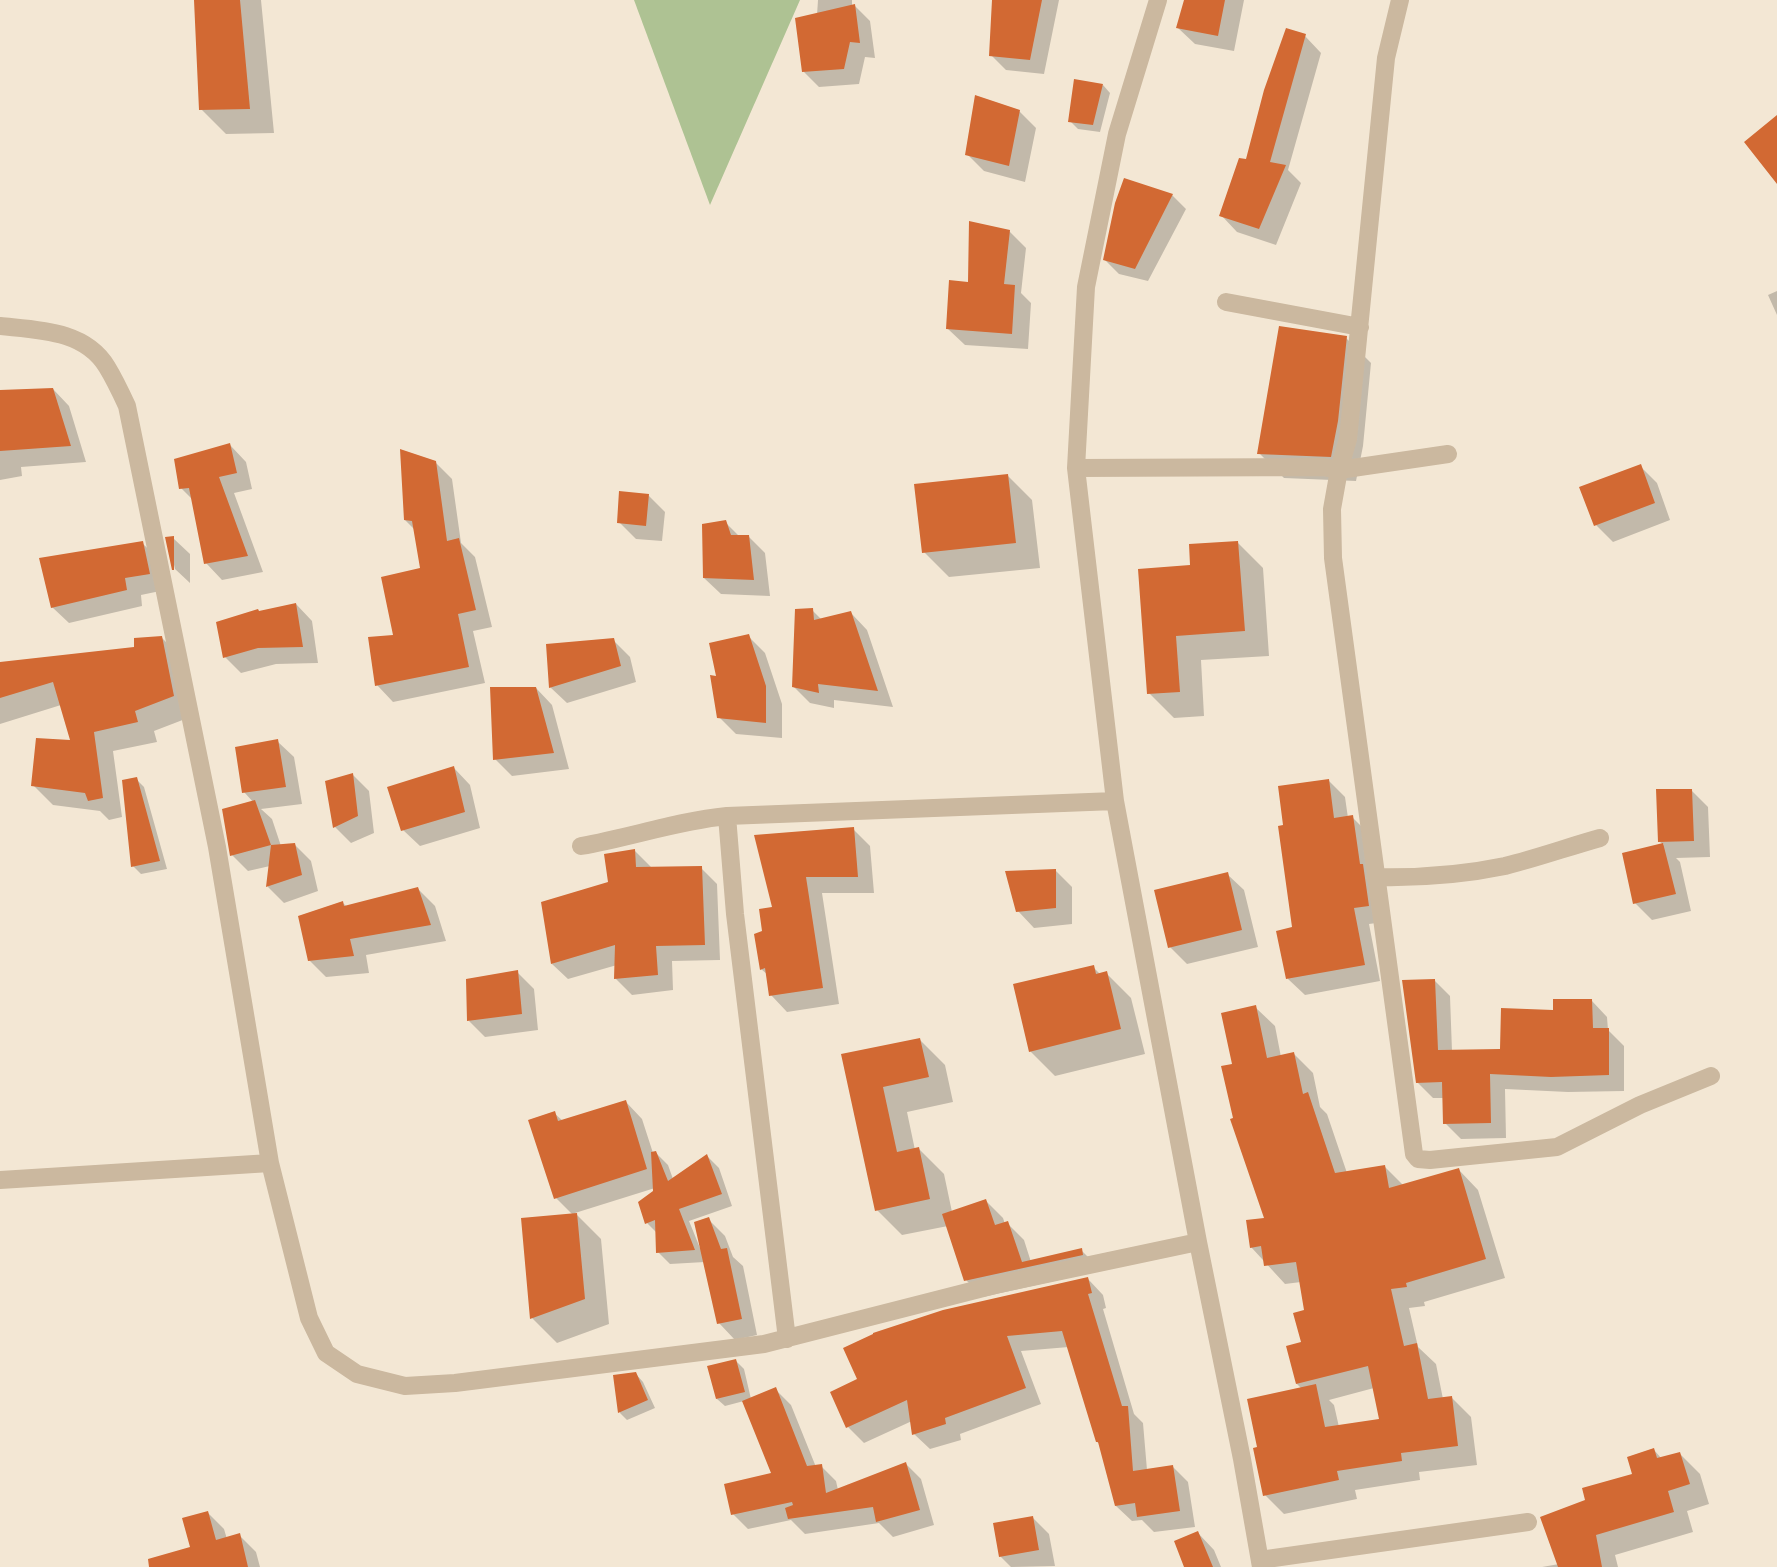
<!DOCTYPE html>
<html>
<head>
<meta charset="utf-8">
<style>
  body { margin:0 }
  canvas { display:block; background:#f3e7d4 }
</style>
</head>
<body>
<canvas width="1777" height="1567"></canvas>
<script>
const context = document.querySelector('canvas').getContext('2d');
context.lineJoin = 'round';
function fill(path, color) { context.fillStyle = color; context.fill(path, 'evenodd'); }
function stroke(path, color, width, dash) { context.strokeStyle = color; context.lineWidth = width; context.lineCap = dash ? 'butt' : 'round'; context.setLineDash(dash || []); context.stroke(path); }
const green = new Path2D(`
  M634,0H800L710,205Z`);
const shadow = new Path2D(`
  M195,0H261L274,133L226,134L201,109Z
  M818,0H852V7L855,6L870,21L875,58L865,57L859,84L819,87L804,72L817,15Z
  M994,0H1059L1044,74L1006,70L991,55Z
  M1186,0H1244L1234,51L1195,44L1178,28Z
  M1305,36L1321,53L1288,170L1301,183L1276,245L1237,232L1221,215Z
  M1103,85L1110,93L1100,132L1078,129L1070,121Z
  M1019,111L1036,128L1025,182L984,171L967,154Z
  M1172,195L1186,209L1148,281L1119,274L1105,260Z
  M1009,231L1026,248L1021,293L1031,303L1028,349L965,345L948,329L970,284Z
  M1777,291V315L1768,295Z
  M1346,338L1371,363L1363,446L1356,481L1284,478L1259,453Z
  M53,389L69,406L86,462L21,467L22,476L0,480V424Z
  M230,445L246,462L252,489L234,493L263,572L222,580L206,563L193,500L181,488Z
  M435,462L452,479L461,543L475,557L492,627L473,631L485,683L393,702L377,685L422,569L415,530L405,520Z
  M1640,466L1657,483L1670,520L1613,542L1596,525L1582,488Z
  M1007,475L1032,500L1040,568L949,577L924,552Z
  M648,495L665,512L662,541L636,539L619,522Z
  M725,522L740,537H749L765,553L770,596L721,594L704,578Z
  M173,538L190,554V583L175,569L168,539Z
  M142,543L159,559L165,590L141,595L142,606L69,623L52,607Z
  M1238,543L1263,568L1269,656L1201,660L1204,716L1174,718L1149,693L1192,566Z
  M296,604L312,621L318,663L276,664L241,673L225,657Z
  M812,610L822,620L851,613L867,630L893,707L834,700V708L810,703L793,686Z
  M748,636L765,653L782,704V738L736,734L719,717L718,677Z
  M162,638L182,658L193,716L154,731L157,742L113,751L122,817L109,820L100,811L53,805L33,785L72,742L61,705L0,724V664L136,648Z
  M613,640L630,657L636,682L567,703L550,687Z
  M536,688L552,705L569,769L512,776L495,759Z
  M277,741L294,757L302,804L261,809L272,819L281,846L295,845L311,861L318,891L284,903L268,887L270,866L248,871L232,855L254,803L244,792Z
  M454,768L470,785L480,828L420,846L403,830Z
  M353,775L369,791L374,833L351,843L335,827Z
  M136,779L144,787L167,869L141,874L133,866Z
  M1328,780L1345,797L1348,818L1352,817L1369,834L1384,922L1369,924L1380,981L1305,995L1288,979L1294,929L1285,827Z
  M1691,790L1708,807L1710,857L1676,858L1680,862L1691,911L1652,920L1635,903L1624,854L1664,845L1660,842Z
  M853,829L870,846L874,893H822L839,1004L787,1012L771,995L768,975L761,969L764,932L775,909L756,837Z
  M635,851L651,867L701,868L717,884L720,960L672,961L673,990L632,995L616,979L617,965L568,979L552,964Z
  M1056,871L1072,887V924L1034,928L1018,911Z
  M1227,874L1244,890L1258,947L1187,964L1170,947Z
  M418,889L435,906L446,941L366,955L369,973L326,977L309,960L343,903L347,907Z
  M1093,967L1101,975L1106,973L1131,998L1145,1054L1055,1076L1030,1051Z
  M517,972L534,989L538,1030L485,1037L469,1021Z
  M1434,980L1450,996L1452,1051L1501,1050L1555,1011L1592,1001L1607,1017L1608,1030L1624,1046V1091L1568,1092L1505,1089L1506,1138L1461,1139L1445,1123L1444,1098H1433L1417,1082Z
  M1255,1007L1275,1026L1281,1057L1294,1054L1313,1073L1320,1107L1327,1114L1347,1173L1385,1167L1404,1186L1459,1170L1478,1190L1505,1278L1424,1302L1425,1306L1409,1308L1418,1347L1436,1364L1443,1399L1452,1398L1471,1417L1477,1465L1419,1472L1420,1480L1355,1490L1357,1499L1284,1514L1265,1495L1302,1389L1297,1384L1306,1312L1301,1282L1285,1284L1251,1247L1266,1220L1235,1119L1234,1066ZM1374,1388L1381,1421L1339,1427L1334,1405L1329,1400Z
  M920,1040L945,1065L953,1102L907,1112L915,1150L919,1149L944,1174L952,1212L986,1201L1003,1218L1005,1224L1007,1223L1024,1240L1031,1262L1081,1250L1098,1267L1099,1271L983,1297L966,1280L948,1226L902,1235L877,1210L844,1056Z
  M626,1102L642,1119L653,1153H656L668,1165L673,1179L707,1156L719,1168L732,1206L689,1221L700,1248L702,1247L708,1219L725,1236L733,1257L743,1266L757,1335L735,1340L719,1323L705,1262L670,1264L658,1252L657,1233L647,1223L655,1188L575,1213L601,1239L609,1324L557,1343L532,1318L573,1215L556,1198L554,1113L563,1121Z
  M1088,1279L1103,1295L1106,1308L1103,1309L1134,1414L1143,1423L1147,1470L1172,1466L1188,1482L1195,1527L1154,1532L1142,1520L1132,1521L1116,1506L1100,1444L1097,1442L1069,1347L1021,1351L1041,1404L960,1434L961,1440L930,1449L914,1434L912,1421L864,1443L848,1427Z
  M736,1361L744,1369L751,1399L776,1390L791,1405L816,1467L821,1466L836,1481L838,1490L906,1464L921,1479L934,1525L893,1537L879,1523L805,1534L791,1520L748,1529L733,1514L773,1474L744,1401L725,1406L717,1399Z
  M635,1373L643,1382L655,1408L627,1420L620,1413L615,1376Z
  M1654,1450L1662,1459L1680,1454L1700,1474L1709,1504L1687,1511L1693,1532L1615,1555L1618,1567H1542L1559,1564L1587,1501L1634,1475Z
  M208,1513L224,1529L227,1539L239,1535L256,1552L260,1567H197Z
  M1033,1518L1049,1534L1055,1566L1011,1567L1000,1556Z
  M1198,1533L1214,1550L1221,1567H1186Z`);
const building = new Path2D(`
  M194,0H240L250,109L199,110Z
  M992,0H1042L1030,60L989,56Z
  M1184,0H1225L1218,36L1176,28Z
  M855,4L860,43L850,42L844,69L802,72L795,18Z
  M1286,28L1306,34L1270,162L1286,165L1259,229L1219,216L1239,158L1246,159L1264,90Z
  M1074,79L1103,84L1093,125L1068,122Z
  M975,95L1020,110L1009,166L965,155Z
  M1777,115V184L1744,142Z
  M1124,178L1173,194L1135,269L1103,260L1115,203Z
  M969,221L1010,230L1004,284L1015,285L1012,334L946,329L949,280L968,282Z
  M1279,326L1347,336L1338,421L1331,457L1257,454Z
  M53,388L71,446L0,451V390Z
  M230,443L237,473L219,477L248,556L204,564L189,488L179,489L174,459Z
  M400,449L436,461L447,541L459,538L476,610L458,614L469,667L375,686L368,637L393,635L381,577L420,568L412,521L404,520Z
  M1641,464L1655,503L1594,526L1579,487Z
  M1008,474L1016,543L922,553L914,484Z
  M619,491L649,494L646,526L617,523Z
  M726,520L731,535H749L754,580L703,578L702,524Z
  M174,536V570H172L165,537Z
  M143,541L150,574L125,578L127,590L51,608L39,558Z
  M1238,541L1245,631L1176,636L1180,692L1147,694L1138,569L1190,565L1189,544Z
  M296,603L303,647L258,648L223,658L216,622L258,609L259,611Z
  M813,608L814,620L851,611L878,691L818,684L819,693L792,687L795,609Z
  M749,634L766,686V723L717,718L710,675L716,676L709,643Z
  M162,636L174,696L135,711L138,722L94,732L103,798L88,801L85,793L31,786L36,738L70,740L53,682L0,698V662L134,647V638Z
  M614,638L621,666L549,688L546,644Z
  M490,687H536L554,753L493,760Z
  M278,739L286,787L242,793L235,747Z
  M454,766L465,812L401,831L387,787Z
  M353,773L358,816L333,828L325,781Z
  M137,777L160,861L131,867L122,780Z
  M1329,779L1334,818L1353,815L1360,864H1363L1369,906L1354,908L1365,965L1286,979L1276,931L1292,927L1278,826L1283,825L1278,786Z
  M1656,789H1692L1694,841L1658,842Z
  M255,800L271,845L230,856L222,809Z
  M854,827L858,877H806L823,988L769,996L765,968L760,970L754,934L762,931L759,909L772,907L754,835Z
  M295,843L302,875L266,887L271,845Z
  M1663,843L1676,894L1633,904L1622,853Z
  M635,849L636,867L702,866L705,945L656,946L658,975L614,979L615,945L551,964L541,902L608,882L604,854Z
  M1056,869V908L1016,912L1005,871Z
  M1228,872L1242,930L1168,948L1154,890Z
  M418,887L431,925L350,939L354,956L308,961L298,916L343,901L344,906Z
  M1094,965L1096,974L1107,971L1121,1029L1029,1052L1013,984Z
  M518,970L522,1014L467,1021L466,979Z
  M1435,979L1438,1050L1500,1049L1501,1008L1553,1010V999H1592L1593,1028H1609V1075L1551,1077L1490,1074L1491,1123L1443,1124L1442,1082L1416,1083L1402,980Z
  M1256,1005L1267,1058L1294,1052L1303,1094L1308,1092L1335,1173L1385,1165L1389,1188L1459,1168L1486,1259L1406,1283L1407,1287L1391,1289L1404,1346L1417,1343L1428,1399L1452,1396L1458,1446L1401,1453L1402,1461L1337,1471L1339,1480L1263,1496L1253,1448L1257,1447L1247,1399L1316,1384L1325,1427L1379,1419L1368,1366L1296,1384L1286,1346L1301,1342L1293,1313L1304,1310L1296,1262L1264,1266L1261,1246L1250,1248L1246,1220L1264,1218L1230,1119L1233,1118L1221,1066L1232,1064L1221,1013Z
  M920,1038L929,1077L883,1087L897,1152L919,1147L930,1199L875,1211L841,1054Z
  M626,1100L647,1169L554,1199L528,1120L555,1111L558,1121Z
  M656,1151L668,1181L707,1154L722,1194L679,1209L695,1250L656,1253L655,1220L645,1224L638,1202L653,1191L651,1152Z
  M986,1199L995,1225L1008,1221L1022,1262L1082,1248L1083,1255L964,1281L942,1214Z
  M577,1213L585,1299L530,1319L521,1218Z
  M709,1217L721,1249L727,1248L742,1319L717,1324L694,1222Z
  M1088,1277L1092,1293L1088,1294L1122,1406H1128L1133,1471L1173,1465L1180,1511L1137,1517L1135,1503L1115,1506L1098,1442H1096L1062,1331L1007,1336L1026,1388L945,1418L946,1424L912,1435L907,1400L846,1428L830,1392L857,1379L843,1348L873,1334V1333L943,1310Z
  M736,1359L745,1392L716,1399L707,1366Z
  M636,1372L648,1400L618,1413L613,1375Z
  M776,1387L807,1466L822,1464L826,1493L906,1462L920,1510L876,1522L873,1507L788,1519L785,1508L793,1505L792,1502L731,1515L724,1484L771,1473L742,1401Z
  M1654,1448L1657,1458L1680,1452L1690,1484L1668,1491L1674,1512L1596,1535L1602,1567H1558L1540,1517L1585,1500L1582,1488L1632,1474L1627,1457Z
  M208,1511L216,1540L240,1533L248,1567H149L148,1559L190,1547L182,1518Z
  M1033,1516L1039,1550L999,1557L993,1523Z
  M1198,1531L1213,1567H1184L1174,1541Z`);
const street = new Path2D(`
  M1158,0L1117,134L1086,287L1076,468L1115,801L1198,1242L1242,1459L1261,1567
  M1226,302L1360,327
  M0,326C38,330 85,330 107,367C115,380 121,393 127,406L217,847L270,1163L309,1318L326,1353L357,1374L405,1386L455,1383L764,1344L995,1285L1198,1242
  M1448,454L1339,470L1332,509L1333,558L1414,1154L1418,1159L1430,1160L1557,1147L1640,1105L1711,1076
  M1076,468L1323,467L1339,470L1348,439L1386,58L1400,0
  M727,816L735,914L787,1339
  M581,846C632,837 677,821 727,816L1115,801
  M1375,877C1419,878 1462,875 1505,866C1537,858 1568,847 1600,838
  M0,1180L270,1163
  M1260,1560L1528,1522`);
fill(green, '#aec293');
fill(shadow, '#0003');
fill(building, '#d26933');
stroke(street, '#cbb89f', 18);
</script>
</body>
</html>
